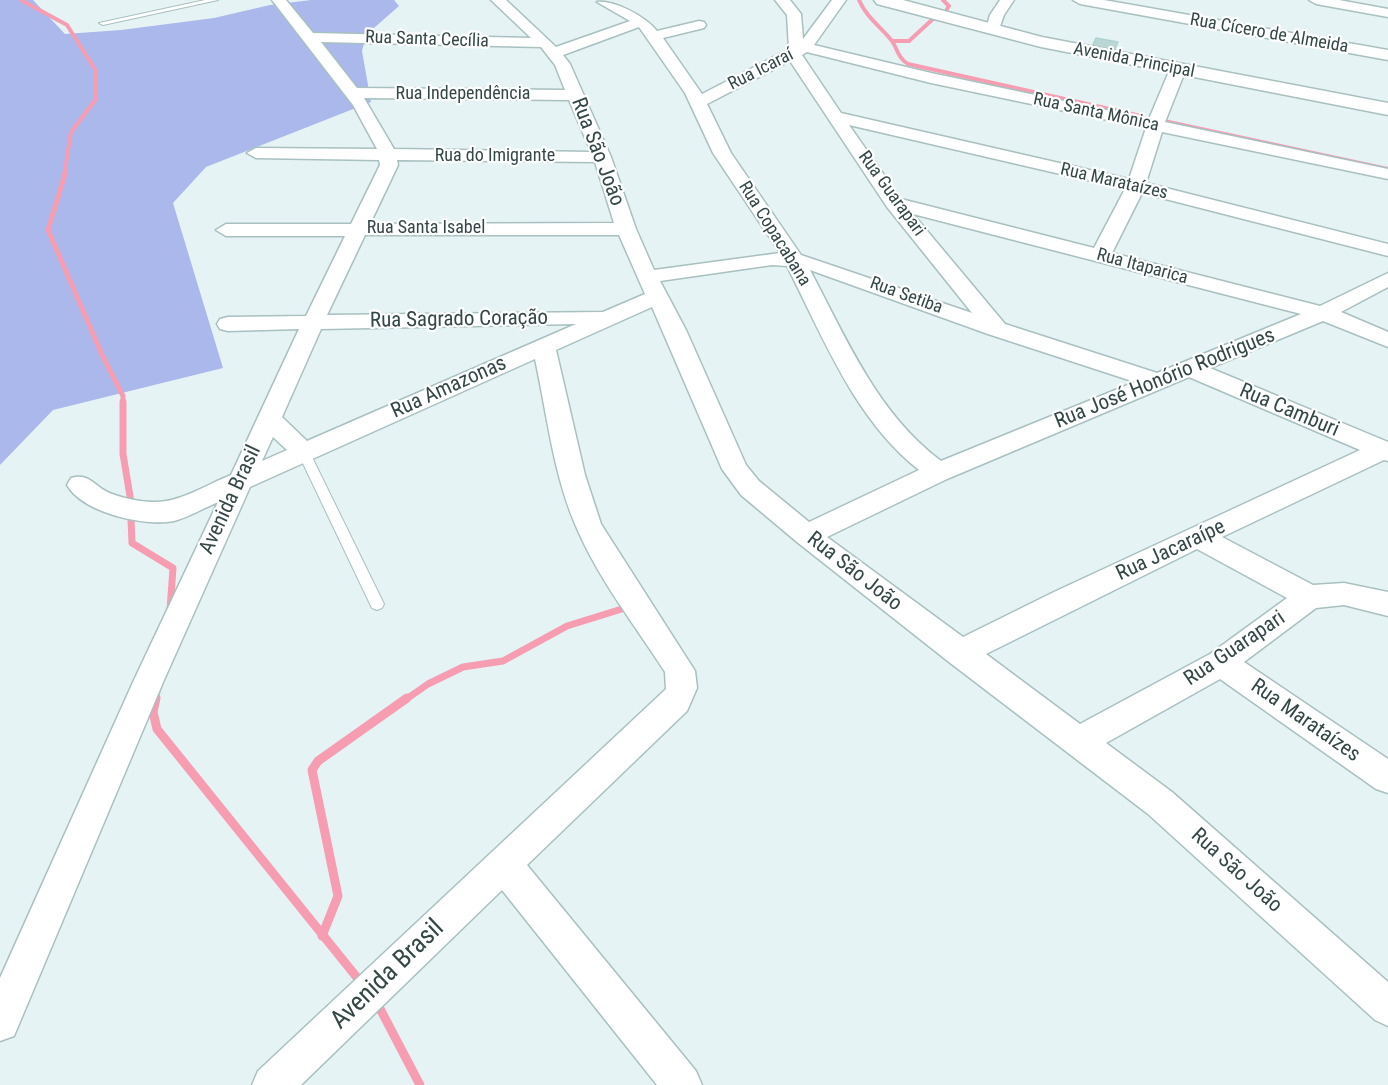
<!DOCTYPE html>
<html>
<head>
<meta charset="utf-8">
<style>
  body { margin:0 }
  canvas { display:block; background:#e6f3f4 }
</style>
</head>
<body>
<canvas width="1388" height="1085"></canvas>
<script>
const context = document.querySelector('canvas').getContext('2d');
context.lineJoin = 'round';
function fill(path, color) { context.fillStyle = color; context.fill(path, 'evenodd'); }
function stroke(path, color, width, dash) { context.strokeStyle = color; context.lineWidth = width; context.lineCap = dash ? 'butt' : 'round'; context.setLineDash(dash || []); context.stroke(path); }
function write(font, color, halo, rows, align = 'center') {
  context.font = font + ' "Roboto Condensed",sans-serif'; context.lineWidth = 4.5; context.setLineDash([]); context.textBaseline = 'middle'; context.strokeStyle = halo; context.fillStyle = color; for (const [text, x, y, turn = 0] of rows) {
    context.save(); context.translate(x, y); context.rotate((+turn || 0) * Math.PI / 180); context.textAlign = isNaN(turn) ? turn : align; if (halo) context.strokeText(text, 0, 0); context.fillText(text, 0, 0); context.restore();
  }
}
const green = new Path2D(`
  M0,0H33L65,34L121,30L214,18L270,5L311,0H394L399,6L366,35L362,51L371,102L206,167L173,203L223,368L53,410L0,465Z`);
const streamFar3 = new Path2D(`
  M21,0L67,25L96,71V99L71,132L64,176
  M859,0C866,17 881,27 892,41C898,50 898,58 908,64L1141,116
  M943,0L949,6L947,9
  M892,41H909L934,18
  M1164,121L1388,169`);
const streamFar2 = new Path2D(`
  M65,174L48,230L103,357L123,396V404`);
const streamFar1 = new Path2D(`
  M123,402V454L130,496L132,543L173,568L170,610
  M155,700L157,692
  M405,700L428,684L463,667L503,661L567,626L625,608`);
const stream = new Path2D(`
  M156,698L153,712L157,729L363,985
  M322,936L338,896L312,770L318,761L407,698
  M376,1001L420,1085`);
const building = new Path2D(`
  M1096,38L1118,42L1114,51L1092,47Z`);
const service = new Path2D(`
  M205,0H218L103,25L99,23Z
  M304,449L310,453L384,604L382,608L377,610L372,608L370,604L298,453Z`);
const minor = new Path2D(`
  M272,0H286L313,33L531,38L491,0H506L556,47L630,21L597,2C615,0 646,17 657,31L699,21L704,22L706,25L704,28L663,38L702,94L789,49L787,15L775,0H790L801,14L803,39L832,0H846L814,45L931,73L1149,119L1170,69L1178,64L1186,69L1165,122L1388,169V179L1162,132L1146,183L1388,244V256L1142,193L1112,253L1320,306L1388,273V287L1341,312L1388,332V347L1323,321L1210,368L1388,442V461L1384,460L1222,537L1313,585L1344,583L1388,592V616L1344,605L1316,608L1244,662L1388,759V793L1376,789L1220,679L1106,743L1172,792L1388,982V1026L1375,1020L1148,814L949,662L797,542L741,495L722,469L652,307L556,350L585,475L601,524L695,671L697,688L687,711L527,865L696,1071L702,1085H657L502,890L301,1085H252L258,1071L666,689L665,672C634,624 597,577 575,524C553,472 547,414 535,359L250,487L164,680L14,1036L0,1041V978L134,680L218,502C204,508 189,517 174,521C145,527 83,513 67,485L71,478C90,472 95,488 112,494C123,498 140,502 153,502C179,503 206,485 231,475L299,329L228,331L220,329L217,324L220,319L228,317L306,316L345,236H226L216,230L226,224H351L380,165L379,160L256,158L247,153L256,148L377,149L353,105ZM639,27L685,93L713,153L780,253L654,270L636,229L611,157L570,64L563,55ZM321,42L541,47L555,65L565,90L357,88ZM807,52L931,83L1146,128L1129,179L841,113L802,55ZM790,61L887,207L972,313L801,255L731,153L707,104ZM364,98L569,100L591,152L394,149ZM849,125L1125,189L1094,248L901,199ZM397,160L595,162L614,223L370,224L398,165ZM913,214L1301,314L1157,373L1005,324ZM365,235H619L645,294L603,312L327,315ZM772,265L787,266C823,337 855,420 919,470L809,522L759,481L746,465L686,330L660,281ZM810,270L988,334L1135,382L941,461C877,413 846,338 810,270ZM576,324L307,441L282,417L321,329ZM1189,377L1360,450L1054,592L963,637L827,537L947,479ZM273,437L287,450L262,461ZM1197,549L1287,598L1210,654L1080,724L986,654Z
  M1000,0H1014L1004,15L998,32H988L986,29L990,15Z
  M1073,0H1104L1388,50V60L1080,4Z
  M1309,0H1339L1388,9V17L1316,4Z`);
const tertiary = new Path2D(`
  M874,0H903L1042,37L1388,103V115L1041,47L877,4Z`);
const farStreetnames = [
  ["Rua Cícero de Almeida",1269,34,10],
  ["Rua Santa Cecília",427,40,2],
  ["Avenida Principal",1134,61,11],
  ["Rua Icaraí",761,70,-27],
  ["Rua Independência",463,94],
  ["Rua Santa Mônica",1096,113,12],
  ["Rua do Imigrante",495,156],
  ["Rua Marataízes",1114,182,13],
  ["Rua Guarapari",891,194,54],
  ["Rua Santa Isabel",426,228],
  ["Rua Copacabana",774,234,58],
  ["Rua Itaparica",1142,267,15],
  ["Rua Setiba",906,296,20]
];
const streetNames = [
  ["Rua São João",597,152,69],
  ["Rua Sagrado Coração",459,320,-1],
  ["Rua José Honório Rodrigues",1165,379,-22],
  ["Rua Amazonas",449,388,-24],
  ["Rua Camburi",1289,411,23],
  ["Avenida Brasil",231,500,-65],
  ["Rua Jacaraípe",1171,551,-25],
  ["Rua São João",854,572,38],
  ["Rua Guarapari",1235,649,-34],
  ["Rua Marataízes",1305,721,35],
  ["Rua São João",1236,871,42]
];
const nearStreetnames = [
  ["Avenida Brasil",388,975,-44]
];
fill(green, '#abb8ec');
stroke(streamFar3, '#f69db2', 4);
stroke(streamFar2, '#f69db2', 5);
stroke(streamFar1, '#f69db2', 7);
stroke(stream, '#f69db2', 9);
fill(building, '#bad7d6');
stroke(building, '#add2d1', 1.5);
stroke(service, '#a8c0c0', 2);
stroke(minor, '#a8c0c0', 3);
stroke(tertiary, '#a8c0c0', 3);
fill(service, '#fff');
fill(minor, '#fff');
fill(tertiary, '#fff');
write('18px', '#344747', '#fff', farStreetnames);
write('21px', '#344747', '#fff', streetNames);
write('26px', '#344747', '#fff', nearStreetnames);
</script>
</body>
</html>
